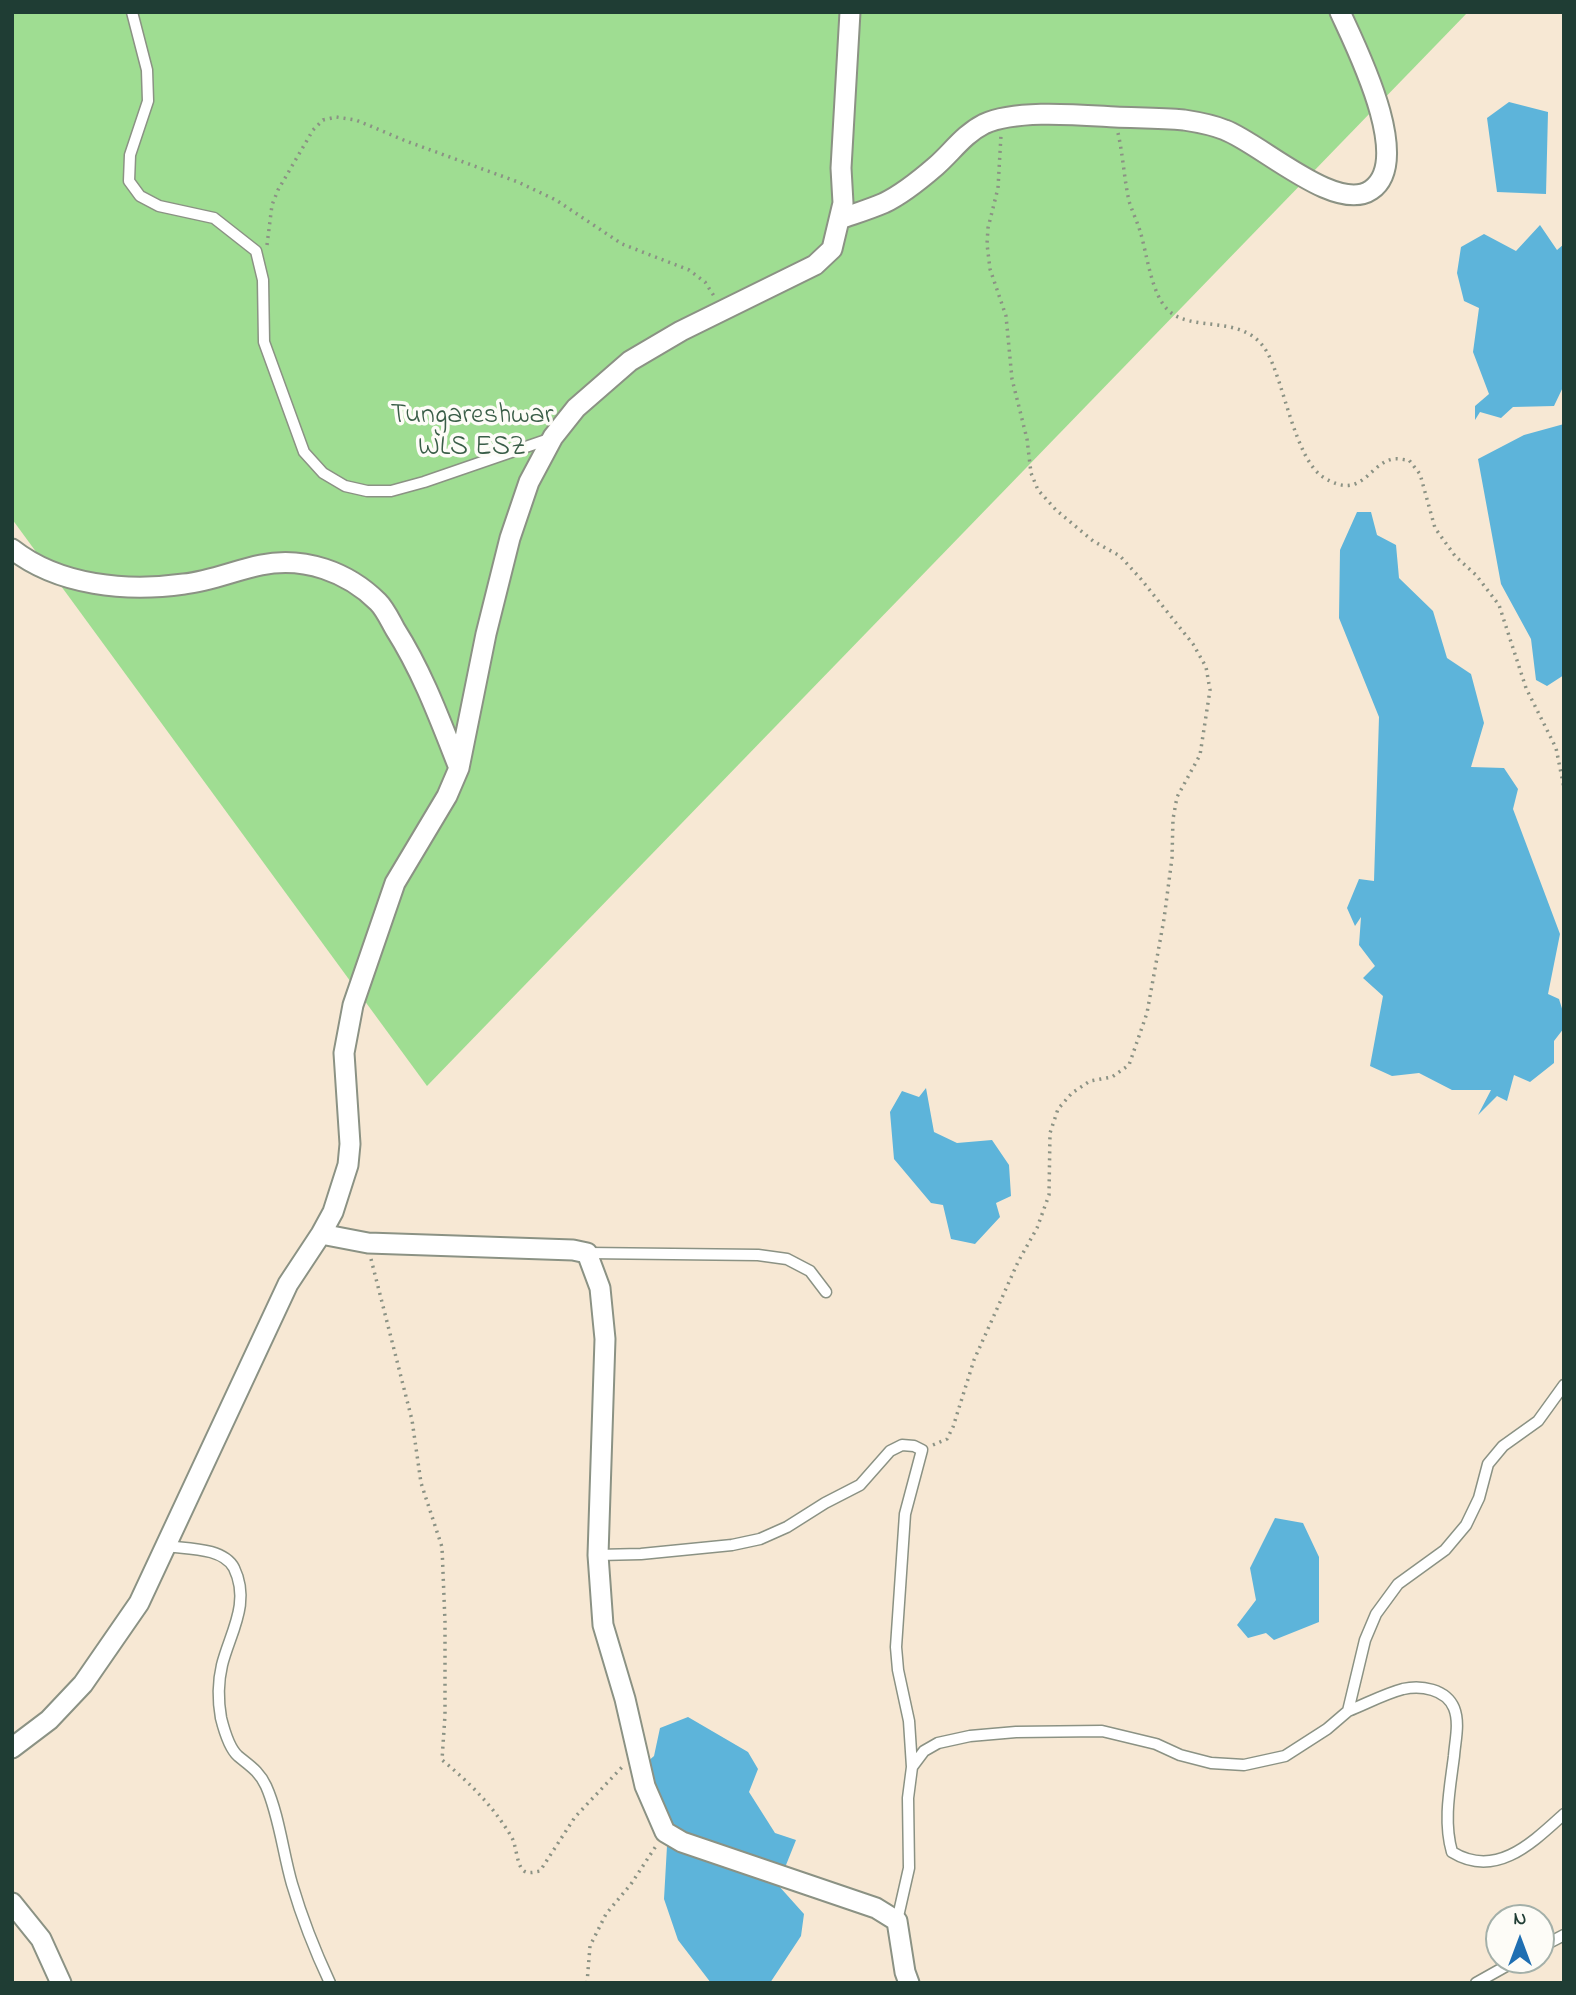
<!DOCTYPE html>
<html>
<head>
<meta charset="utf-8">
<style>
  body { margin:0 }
  #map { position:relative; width:1576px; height:1995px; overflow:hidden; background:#f7e8d4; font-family:"Indie Flower",sans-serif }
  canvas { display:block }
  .frame { position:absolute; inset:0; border:14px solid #1f3d34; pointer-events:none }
  .north { position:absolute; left:1485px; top:1904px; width:70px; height:70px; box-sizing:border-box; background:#fdfcf7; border:2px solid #a4b0a9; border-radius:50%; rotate:0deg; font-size:19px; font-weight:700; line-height:28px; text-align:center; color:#1f3d34 }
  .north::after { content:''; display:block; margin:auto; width:24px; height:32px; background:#1f6fb2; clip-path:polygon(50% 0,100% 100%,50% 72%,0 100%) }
</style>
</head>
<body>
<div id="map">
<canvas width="1576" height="1995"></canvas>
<div class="frame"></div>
<div class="north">N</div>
</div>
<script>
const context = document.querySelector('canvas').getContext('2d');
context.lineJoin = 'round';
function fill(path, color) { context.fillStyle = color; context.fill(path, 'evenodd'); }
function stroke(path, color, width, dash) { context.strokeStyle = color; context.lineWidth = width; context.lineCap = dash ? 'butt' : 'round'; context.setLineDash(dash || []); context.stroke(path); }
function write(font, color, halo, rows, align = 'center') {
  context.font = font + ' "Indie Flower",sans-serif'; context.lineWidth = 7; context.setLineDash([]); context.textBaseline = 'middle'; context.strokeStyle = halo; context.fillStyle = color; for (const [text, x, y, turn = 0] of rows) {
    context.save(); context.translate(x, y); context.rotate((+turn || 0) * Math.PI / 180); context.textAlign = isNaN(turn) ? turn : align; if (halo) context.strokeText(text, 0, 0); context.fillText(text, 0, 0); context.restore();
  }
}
const green = new Path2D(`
  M12,12H1468L427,1086L12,519Z`);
const water = new Path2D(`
  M1509,102L1548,112L1546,194L1497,192L1487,118Z
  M1540,225L1557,250L1564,244V385L1554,406L1513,407L1501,418L1480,412L1475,420V406L1489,394L1473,352L1479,308L1464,301L1457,273L1461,247L1484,234L1516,251Z
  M1564,424V675L1547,686L1536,680L1531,639L1501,584L1478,459L1524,435Z
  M1357,512H1371L1377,535L1396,545L1399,578L1433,611L1447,658L1471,674L1484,723L1471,767L1504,768L1518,789L1513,809L1560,934L1548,994L1559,999L1564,1015V1028L1554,1041V1063L1530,1082L1514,1075L1507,1101L1497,1096L1478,1115L1491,1090H1452L1419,1073L1392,1076L1370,1066L1383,996L1363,978L1375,966L1359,945L1361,917L1355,926L1347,908L1359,879L1374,881L1379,717L1339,618L1340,550Z
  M926,1088L934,1132L957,1143L992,1140L1009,1165L1011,1196L996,1203L1000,1217L975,1244L951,1239L943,1205L931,1203L894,1159L890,1112L902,1091L919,1097Z
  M1275,1518L1303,1523L1319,1557V1622L1274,1640L1266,1633L1248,1638L1237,1625L1256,1600L1250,1568Z
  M688,1717L748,1752L758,1769L749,1792L775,1833L796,1840L778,1885L804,1914L801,1936L770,1983H711L678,1940L664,1899L667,1846L639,1791L638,1770L654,1756L660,1728Z`);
const path = new Path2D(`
  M1118,133C1123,155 1124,178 1129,201C1132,211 1137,221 1140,231C1147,253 1151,294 1168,310C1192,334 1244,312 1267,352C1284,382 1295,459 1323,477C1362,502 1368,464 1393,459C1398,458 1404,460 1409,460L1420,474L1435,528L1455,556L1476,575L1499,605L1526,688L1556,748L1564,788
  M267,245L272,205L278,190L313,130L323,120L336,117L356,120L406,141L518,182L556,200L622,244L689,270L705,282L714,296
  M371,1259L412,1420L421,1483L442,1547L445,1622V1715L442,1760C469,1782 493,1806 511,1836C517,1845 516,1865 524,1871C529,1874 534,1872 540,1871L575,1817L624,1765
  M933,1445L947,1439L953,1427L974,1360L1018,1262L1037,1228L1049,1195L1050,1133L1058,1109L1072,1093L1090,1081L1112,1077L1129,1065L1147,1013L1164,919L1172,858L1173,819L1177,797L1200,755L1210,690L1206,667L1193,644L1140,578L1120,556L1093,541L1056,510L1038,490L1031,473L1027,439L1012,379L1006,316L990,269L987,244L988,228L998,188L1001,135
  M587,1983L590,1946L606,1914L631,1884L656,1846`);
const service = new Path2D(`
  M132,12L147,70L148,101L130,155L129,181L140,196L159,206L214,218L256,251L263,280L264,342L304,452L323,473L345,486L367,491H391L424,482L549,439
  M587,1253L758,1255L787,1259L810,1271L826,1292
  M166,1546C186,1549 223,1547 234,1568C251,1603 230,1633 222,1665C218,1682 218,1701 221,1718C224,1730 229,1748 238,1756C250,1766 259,1771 266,1786C279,1815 283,1853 292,1884C302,1918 315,1951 330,1983
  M598,1555L641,1554L732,1545L760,1539L787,1527L825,1503L860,1485L890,1451L902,1445L914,1446L922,1450L905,1514L896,1647L898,1670L909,1721L912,1767L908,1798L909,1868L897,1921
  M1348,1711C1366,1704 1384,1694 1403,1689C1421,1685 1446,1689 1454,1708C1460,1723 1455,1741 1454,1756C1450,1788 1443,1821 1452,1852C1496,1879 1532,1843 1564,1814
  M912,1767L924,1751L938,1743L970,1736L1016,1732L1102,1731L1156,1744L1180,1755L1211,1763L1244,1765L1285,1756L1327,1729L1348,1711L1365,1640L1376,1614L1398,1584L1445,1550L1466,1525L1479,1498L1488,1464L1503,1446L1538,1421L1564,1385
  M1541,1947L1564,1935
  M1476,1983L1517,1960`);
const minor = new Path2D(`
  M840,219C854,214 870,209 884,203C903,194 921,179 936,166C952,152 964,134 984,124C1016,109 1080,115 1115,117C1138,118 1161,118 1184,120C1197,122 1213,125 1225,130C1260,143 1336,214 1371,190C1414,161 1356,47 1340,12
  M12,549C59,586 127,592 184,584C211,581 236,570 261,565C304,556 348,572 378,602C385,609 390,620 395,629C423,673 440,720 459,768
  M321,1234L368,1243L573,1250L587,1253L600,1288L605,1339L598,1555L603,1625L625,1699L645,1786L665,1832L682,1842L876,1908L897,1921L905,1972L909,1983
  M12,1748L49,1720L83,1684L139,1603L288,1284L321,1234L333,1212L348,1165L350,1144L344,1053L353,1005L395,883L447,796L459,768L486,634L510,538L529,482L553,437L576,408L630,361L681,331L815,265L832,249L843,203L841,168L850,12
  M12,1903L41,1939L61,1983`);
const parkNames = [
  ["Tungareshwar",472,417],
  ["WLS ESZ",472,449]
];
fill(green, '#9fdd92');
fill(water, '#5db4da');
stroke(service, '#8b9284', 13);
stroke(minor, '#8b9284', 23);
stroke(path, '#8b9284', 3.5, [2, 5]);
stroke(service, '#fff', 10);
stroke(minor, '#fff', 19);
write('28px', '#395d47', '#fdfcf7', parkNames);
</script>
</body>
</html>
